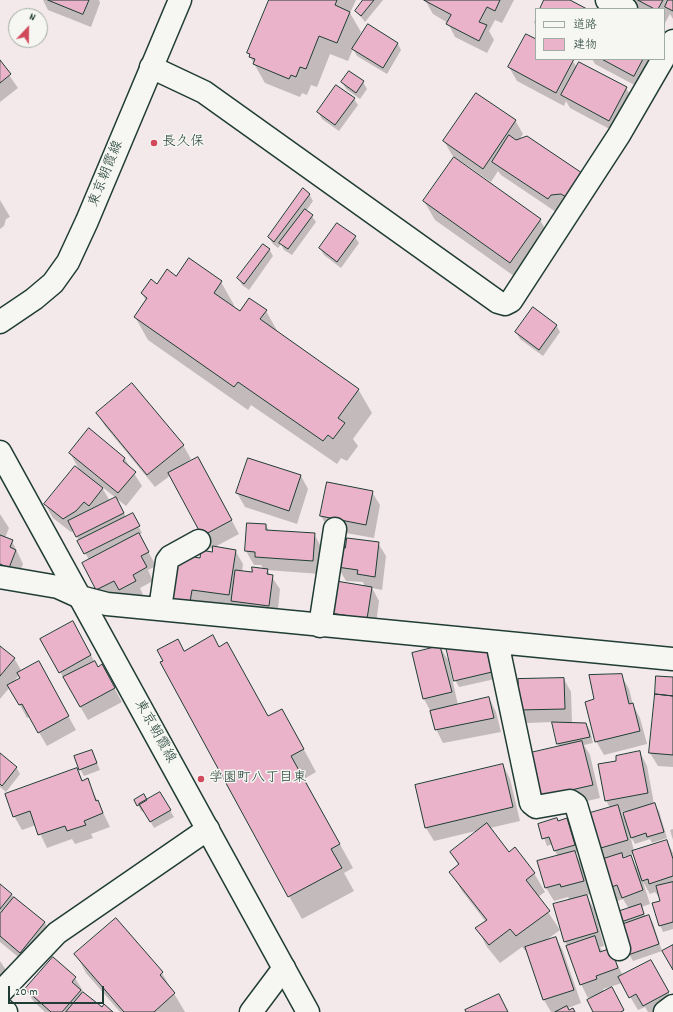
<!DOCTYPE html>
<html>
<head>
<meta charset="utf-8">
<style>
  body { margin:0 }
  #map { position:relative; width:673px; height:1012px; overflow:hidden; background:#f4e9ea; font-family:Dekko,"Klee One",sans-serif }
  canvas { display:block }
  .legend { position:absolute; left:535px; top:8px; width:130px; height:52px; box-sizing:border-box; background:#f6f6f2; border:1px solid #a0aca6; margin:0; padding:5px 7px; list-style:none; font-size:12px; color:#1f3d34 }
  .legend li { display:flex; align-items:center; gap:8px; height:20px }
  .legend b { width:20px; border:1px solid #a0aca6 }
  .north { position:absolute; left:8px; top:8px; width:40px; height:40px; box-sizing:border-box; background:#f6f6f2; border:1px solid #a0aca6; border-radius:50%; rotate:22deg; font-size:11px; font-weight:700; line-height:16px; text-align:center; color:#1f3d34 }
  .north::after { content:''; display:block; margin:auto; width:14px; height:18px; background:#d1495b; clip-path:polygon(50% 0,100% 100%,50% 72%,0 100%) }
  .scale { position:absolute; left:8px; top:986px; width:96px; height:18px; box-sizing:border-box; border:2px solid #1f3d34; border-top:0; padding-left:5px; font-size:12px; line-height:14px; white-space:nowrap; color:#1f3d34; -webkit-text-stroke:3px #f6f6f2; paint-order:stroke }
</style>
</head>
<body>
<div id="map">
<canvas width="673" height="1012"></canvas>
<ul class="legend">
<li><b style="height:5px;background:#f6f6f2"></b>道路</li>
<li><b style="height:11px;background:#eab3ca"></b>建物</li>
</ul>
<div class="north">N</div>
<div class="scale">20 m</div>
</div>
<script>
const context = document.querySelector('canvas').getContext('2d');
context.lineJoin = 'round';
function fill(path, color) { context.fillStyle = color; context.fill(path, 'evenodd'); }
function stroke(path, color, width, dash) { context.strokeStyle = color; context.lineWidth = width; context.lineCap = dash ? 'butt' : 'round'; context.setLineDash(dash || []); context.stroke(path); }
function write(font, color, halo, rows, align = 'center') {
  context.font = font + ' Dekko,"Klee One",sans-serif'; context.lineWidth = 3; context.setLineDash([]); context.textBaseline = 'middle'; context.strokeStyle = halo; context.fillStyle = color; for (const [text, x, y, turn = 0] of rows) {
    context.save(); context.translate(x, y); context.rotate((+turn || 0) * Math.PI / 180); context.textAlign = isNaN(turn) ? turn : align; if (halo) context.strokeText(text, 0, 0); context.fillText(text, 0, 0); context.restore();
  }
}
const shadow = new Path2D(`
  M43,0H99L100,3L91,27L48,10Z
  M270,0H356L350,13L361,32L357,40L368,25L398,44L401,50L387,74L357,56L353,49L348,61L330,54L317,87L311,85L307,95L302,93L300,97L265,83L248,53Z
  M365,0H383L365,22L356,11Z
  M425,0H514L502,23L495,20L489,31L494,40L487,53L455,37L448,23L433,14Z
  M632,0H673V19L670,14L665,23L664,9H639Z
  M536,18V27L534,22Z
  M536,41V59H571L577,67L626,88L634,101L617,133L570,108L566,101L564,106L517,81L509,67Z
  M592,59H658L642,89L595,64Z
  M0,62L18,88L0,102Z
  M349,72L363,82L367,89L360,99L346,89L342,82Z
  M354,99L358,105L339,131L322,119L318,112Z
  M515,120L523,134L519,140L581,173L556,212L501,175L498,171L491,182L452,155L444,141Z
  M454,159L540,220L551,239L521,281L435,220L424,201Z
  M309,194L313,201L306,211L312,216L316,222L292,255L284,250L281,244L278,248L273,244L269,237Z
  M0,200L10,217L6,219L4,226L0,229Z
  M355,237L359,243L341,268L324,255L320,248Z
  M269,249L273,256L249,290L242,285L238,278Z
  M176,277L221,282L234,305L233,307L240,312L266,311L279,334L358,389L372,413L353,439L358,446L347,461L341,458L337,464L251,405L248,410L148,340L135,317L146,301L142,293Z
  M556,325L560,332L543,356L520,339L516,332Z
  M97,413L183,445L191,459L184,465L206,472L239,534L211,549L171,475L155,487L105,426Z
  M89,430L125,459L142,486L126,506L116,498L126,517L135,520L142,533L139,535L156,566L148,570L153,581L140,588L143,595L128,603L123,594L105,603L83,563L89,560L74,531L71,532L53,518L45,504L80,471L70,453ZM101,486L116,498L110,501Z
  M249,459L301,476L308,489L297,524L245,507L237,493Z
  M328,483L372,492L380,505L374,538L329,530L321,516Z
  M0,514L9,528L5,538L12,541L23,564L17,580L0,574Z
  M248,524L266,525L269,531L314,534L322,548L320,574L267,570L280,589L277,619L183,613L200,559L213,553L235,550L243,564L242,572L253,573L264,570L261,565H254L246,551Z
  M378,543L386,556L382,590L372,588L379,601L375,632L340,626L332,613L365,587L363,582L346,581L338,567Z
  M80,635L98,668L102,666L122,702L88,720L41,639Z
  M0,647L14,658L22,672L38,662L76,730L47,746L30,717L27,718L10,687L0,699ZM19,675L21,679L12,684Z
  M440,647L448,660L458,705L489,698L496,712L501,732L443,743L436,729L431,712L424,699Z
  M219,648L268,717L295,733L316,772L304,779L353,868L344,873L354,891L302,919L289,896L184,652Z
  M486,652L490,659L495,679L459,687L455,680Z
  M621,675L629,689L633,705L640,718L647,744L604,755L596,741V700Z
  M673,678V767L658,766L650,753Z
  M564,679L571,692L572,723L586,724L590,730L593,743L584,745L590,755L600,798L549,810L559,747L553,722L527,723L520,709Z
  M92,751L100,770L84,776L80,769Z
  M640,752L647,766L654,804L659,811L667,838L652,843L650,839L635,844L630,835L634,851L667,841L673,853V929L663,932L660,925L661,901L660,896H658L655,892L650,894L643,882L650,904L641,907L646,917L649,916L653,923L662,951L633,961L629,954L622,922L629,909L623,899L615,902L594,849L610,808L606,800L618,762ZM628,811V812L625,819L621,812ZM634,854L638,870L630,855ZM630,855V856L624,859L623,857Z
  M0,754L16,767L20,774L6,792L0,787Z
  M503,765L510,779L520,821L490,828L509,853L534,873L545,892L538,897L560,930L545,941L556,938L563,951L581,1003L568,1008L569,1011L574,1012H551L544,1000L528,954L522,947L500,963L487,947L477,928L486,922L462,891L451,872L459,866L451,853L480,830L434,841L426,828L416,786Z
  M77,769L83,781L87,779L110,827L91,834L93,838L75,844L72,839L47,848L36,825L22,830L14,816Z
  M160,794L174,817L154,828L144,810L142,812L135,800L147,801Z
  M557,819L558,822L567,820L571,826L578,852L575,853L582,865L591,894L586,895L594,909L604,946L600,947L603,952L610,949L623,976L658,974L673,1001L664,1012H648L645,1007L638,1010L622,983L603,989L604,992L611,989L624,1012H594L596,996L588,998L581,984L565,941L570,901L568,897L554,901L546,888L558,857L552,844L547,846L539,824Z
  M673,829V840L670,830Z
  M0,885L45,923L52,936L28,965L0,942Z
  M116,919L162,973L185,1012H120L86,973L76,954Z
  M0,961L10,976L0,988Z
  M75,978L83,991L82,992L102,1009L112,1012H45L34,1002L26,989Z`);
const building = new Path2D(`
  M48,0H89L83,14Z
  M269,0H337L335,5L350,12L337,43L319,36L306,69L300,67L296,77L291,75L289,79L253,64L255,59L249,57L250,54L247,53Z
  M363,0H374L361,16L355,11Z
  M424,0H500L495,11L487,7L479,22L487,25L479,41L446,24L451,15Z
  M544,0H570L587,9H540Z
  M638,0H663L658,9H655Z
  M668,0H673V11L665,7Z
  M368,24L398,43L383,68L352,49Z
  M526,34L536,39V59H574L556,93L508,67Z
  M602,59H643L634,76Z
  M0,60L11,74L0,83Z
  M579,62L627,87L609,121L561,95Z
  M349,71L364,81L356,93L341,82Z
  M336,85L355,98L335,125L317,112Z
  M476,93L516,120L483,169L443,141Z
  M509,135L516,140L527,136L582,173L566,197L561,194L551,195L548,199L492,162Z
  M454,157L541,219L510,263L423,201Z
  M303,188L310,194L274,242L268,237Z
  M305,209L313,215L288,249L279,243Z
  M337,223L356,236L337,262L319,248Z
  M263,244L270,249L244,284L237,278Z
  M189,258L222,281L214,293L240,311L249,298L267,310L260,319L359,389L338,418L345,423L333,439L328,435L323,441L238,382L234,387L134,317L147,298L141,293L151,279L157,284L167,269L176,276Z
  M533,307L557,325L539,350L515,332Z
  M132,383L184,445L147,475L96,413Z
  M89,428L125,458L123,461L136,472L118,493L69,453Z
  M198,457L232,520L202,536L168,473Z
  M248,458L301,475L289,511L236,493Z
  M75,466L103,488L89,506L84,502L76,511L63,519L44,504Z
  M327,482L373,491L366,525L320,516Z
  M116,497L124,513L76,537L68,521Z
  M133,513L140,526L84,554L77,541Z
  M247,523L266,524V530L315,533L313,561L255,557V552L245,551Z
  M139,533L149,552L141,556L147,567L133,575L136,581L119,590L114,581L96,590L82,563Z
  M0,535L13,540L10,547L16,550L9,568L0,564Z
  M347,538L379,542L375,577L357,574L358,570L337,567L339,548H345Z
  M213,546L236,550L229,595L192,590L190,602L174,600L170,593L173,567L194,557L200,558L201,550L212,552Z
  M252,567L268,569L267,574L273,575L269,606L231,601L235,570L252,572Z
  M336,581L372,587L367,619L331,613Z
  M73,621L91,655L59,673L40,639Z
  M213,635L219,647L227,642L268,716L282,709L304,749L291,756L340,844L331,849L342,868L288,897L160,662L163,661L157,650L178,639L184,651Z
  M0,646L15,658L0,676Z
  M440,646L452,692L423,699L412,653Z
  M446,647L487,652L492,672L454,681Z
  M39,661L69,716L38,733L22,704L19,705L7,685L20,678L17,673Z
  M95,661L98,667L102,664L115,688L80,707L63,677Z
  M622,674L629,704L633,703L640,731L595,742L585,702L594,699L589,675Z
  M656,676L673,677V696L655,694Z
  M564,678L565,709L519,710L518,679Z
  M655,694L673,696V755L649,753Z
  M489,697L494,718L435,730L430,711Z
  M552,722L586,723L590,737L557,744Z
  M582,741L593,785L540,797L530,753Z
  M92,750L97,763L79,770L74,756Z
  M640,751L648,793L605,801L598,764L616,761V756Z
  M0,753L17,767L2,786L0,784Z
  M503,764L513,807L425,828L415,785Z
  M77,768L82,781L88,778L96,801L98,800L103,813L84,821L86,825L67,831L65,826L38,835L30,811L13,817L5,794Z
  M160,792L171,810L150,822L139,804Z
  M144,794L147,800L137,806L134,800Z
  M655,803L664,832L647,837L646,833L631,838L623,813Z
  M618,805L628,840L594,850L583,815Z
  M557,818L558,821L567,818L575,845L554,851L549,837L542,839L538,824Z
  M487,823L509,852L515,847L535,873L526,880L550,911L516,936L510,929L489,945L475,928L487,920L449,872L459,864L450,852Z
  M667,840L673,859V876L649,884L648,879L642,881L632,851Z
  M575,851L584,881L561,887L560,884L545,888L537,861Z
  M622,853L623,858L631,855L643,890L622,898L617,885L606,889L597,861Z
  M673,882V922L659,926L652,903L660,901L656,886Z
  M0,884L12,894L0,909Z
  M587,895L598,932L564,942L553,904Z
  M14,897L45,922L20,953L0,936V914Z
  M641,904L644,914L621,922L617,912Z
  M649,915L659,944L628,955L618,926Z
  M116,918L163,972L160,975L175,993L154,1012H124L74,954Z
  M595,936L600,952L611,948L618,968L596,976L597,979L580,985L566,946Z
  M556,937L574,990L543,1000L525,947Z
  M673,945V970L662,951Z
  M53,957L76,977L72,982L81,990L62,1012H51L25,989Z
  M651,960L669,992L643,1006L636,994L629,998L618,977Z
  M612,987L624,1010L621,1012H593L587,1000Z
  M83,992L102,1007L104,1004L113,1012H66Z
  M499,994L508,1012H466L465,1010Z
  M567,1006L569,1010L573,1008L575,1012H555Z`);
const minor = new Path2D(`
  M607,0L626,9
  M664,57L673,41
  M151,67L204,92L498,302L505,304L511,301L619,135L663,59
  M0,577L58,587L80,597L107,604L673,659
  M160,609L167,561L170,557L199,541
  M320,626L335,529
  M497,642L531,803L536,807L570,801L576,805L619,949
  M0,993L57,933L208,829
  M0,1007L6,1012
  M251,1012L284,968
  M665,1012L673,1006`);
const major = new Path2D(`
  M0,322L34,299L53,283L68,262L87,221L180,0
  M0,452L308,1012`);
const markers = [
  [154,143,4,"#d1495b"],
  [201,779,4,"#d1495b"]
];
const poiNames = [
  ["長久保",162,143],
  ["学園町八丁目東",209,779]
];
const streetNames = [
  ["東京朝霞線",107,174,-68],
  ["東京朝霞線",154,732,61]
];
fill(shadow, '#0003');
fill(building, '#eab3ca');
stroke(building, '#1f3d34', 1);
stroke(minor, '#1f3d34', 25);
stroke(major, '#1f3d34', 25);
stroke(minor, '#f6f6f2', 22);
stroke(major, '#f6f6f2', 22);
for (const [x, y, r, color] of markers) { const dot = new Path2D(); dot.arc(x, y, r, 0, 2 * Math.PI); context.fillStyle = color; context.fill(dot); stroke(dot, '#f6f6f2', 1.5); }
write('14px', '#1f3d34', '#f6f6f2', poiNames, 'left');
write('14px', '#1f3d34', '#f6f6f2', streetNames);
</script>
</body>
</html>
